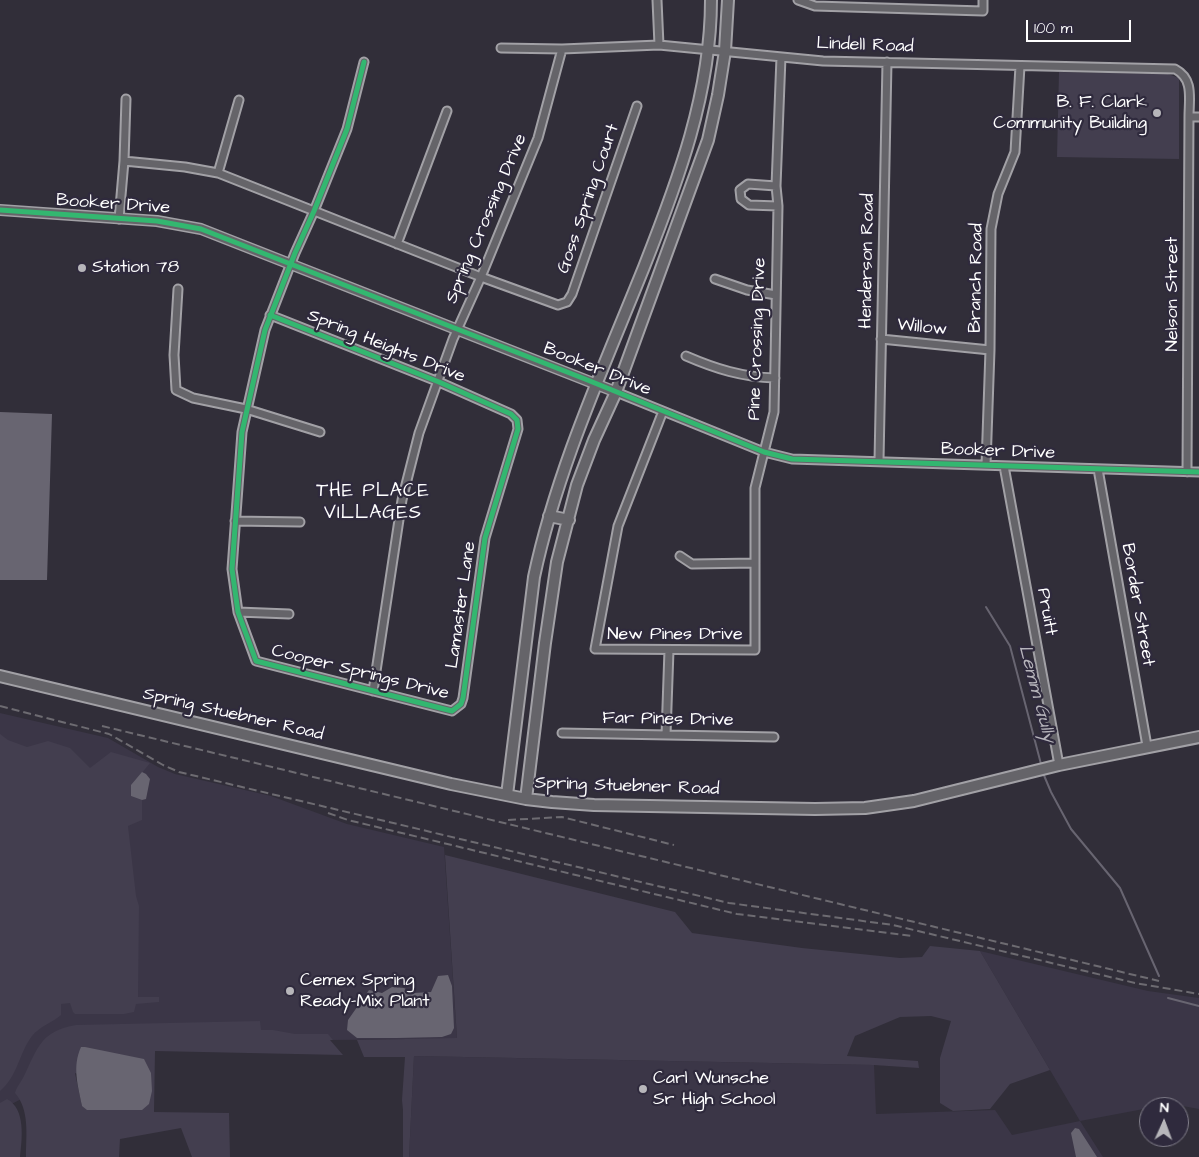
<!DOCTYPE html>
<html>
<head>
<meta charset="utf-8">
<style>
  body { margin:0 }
  #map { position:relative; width:1199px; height:1157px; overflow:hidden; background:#312e39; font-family:"Architects Daughter",sans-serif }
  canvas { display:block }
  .north { position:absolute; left:1139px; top:1097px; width:50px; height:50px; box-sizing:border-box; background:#2f2a3d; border:1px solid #827f8b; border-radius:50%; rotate:2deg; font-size:14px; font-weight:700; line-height:20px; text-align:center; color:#fff }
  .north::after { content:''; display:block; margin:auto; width:18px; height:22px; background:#b7b6ba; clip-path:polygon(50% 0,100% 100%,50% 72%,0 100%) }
  .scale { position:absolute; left:1026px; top:20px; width:105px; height:22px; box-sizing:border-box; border:2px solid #fff; border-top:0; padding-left:6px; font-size:15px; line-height:18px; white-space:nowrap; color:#fff; -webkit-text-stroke:4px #2f2a3d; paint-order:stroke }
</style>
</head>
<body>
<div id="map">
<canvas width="1199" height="1157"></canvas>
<div class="north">N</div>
<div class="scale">100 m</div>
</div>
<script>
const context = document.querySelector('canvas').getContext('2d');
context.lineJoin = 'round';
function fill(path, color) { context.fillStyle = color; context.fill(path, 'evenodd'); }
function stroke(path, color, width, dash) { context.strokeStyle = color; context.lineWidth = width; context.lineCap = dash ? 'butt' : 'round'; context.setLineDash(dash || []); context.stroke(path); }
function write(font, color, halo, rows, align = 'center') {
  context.font = font + ' "Architects Daughter",sans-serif'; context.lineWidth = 4.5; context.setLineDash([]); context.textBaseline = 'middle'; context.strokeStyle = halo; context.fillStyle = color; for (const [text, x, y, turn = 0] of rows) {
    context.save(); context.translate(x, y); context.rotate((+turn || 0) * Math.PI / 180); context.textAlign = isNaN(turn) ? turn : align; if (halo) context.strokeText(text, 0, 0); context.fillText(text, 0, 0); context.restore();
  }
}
const built = new Path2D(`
  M0,713L108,738L158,767L175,774L271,796L347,824L444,847L457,1039L329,1040L63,1036L31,1094L0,1110Z
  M980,951L1148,991L1199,998V1109L1172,1104L1149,1107V1108L1080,1121L1103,1157H409L414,1056L874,1065L876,1114L995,1110L1012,1135L1080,1121Z`);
const green = new Path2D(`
  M1059,72L1168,74L1179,78V159L1057,157Z
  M0,734L8,740L27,747L48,741L70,748L90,768L111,752L150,763L141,774L131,796L142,800V820L128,826L136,896L139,906L138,997H159V1002L136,1004L134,1012L124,1014H75L73,1012L70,1003L61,1004V1015C52,1023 40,1026 32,1036C19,1053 18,1076 0,1091Z
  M445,855L675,912L692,933L802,948L900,958L922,957L930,946L980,951L1050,1070L1010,1084L990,1109L953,1111L940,1103V1058L951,1021L931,1016L900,1017L855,1036L847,1056L918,1061L919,1068L874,1065L414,1056L409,1157H403V1110L402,1100L405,1057H364L357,1040L457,1038Z
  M260,1021L261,1030H273L295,1034H328L333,1040H330L343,1055L155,1051L154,1112L229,1113L230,1157H192L181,1128L120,1139L119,1157H26C26,1136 30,1110 15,1093C17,1086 21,1082 24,1076C38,1047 41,1031 76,1025ZM75,1073L149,1104L82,1106Z
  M7,1099C26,1109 22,1139 20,1157H0V1103Z`);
const water = new Path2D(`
  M0,412L52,414L47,580H0Z
  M142,772L146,774L150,779L146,799L142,800L131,796V785Z
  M448,975L452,986L454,1028L451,1034L442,1037L397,1038H357L347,1030L348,1020L369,990L382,993L392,987L404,988L413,993L431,992L438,976Z
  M81,1047H85L144,1059L151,1073L152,1091L149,1104L142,1110H87L82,1106C78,1085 72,1067 81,1047Z
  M1075,1128L1079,1129L1097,1157H1076L1071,1133Z`);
const stream = new Path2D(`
  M986,607L1010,646L1041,764
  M1043,773L1051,792L1071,829L1120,888L1159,976
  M1168,998L1199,1006`);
const minor = new Path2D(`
  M657,0L659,45
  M798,0L815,6L983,11V0
  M501,48L562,49L659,45L823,61L1175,69C1194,79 1189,98 1189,117L1187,472
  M1189,117H1199
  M124,161L185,167L218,173L481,277L558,305L567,302L572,294L637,106
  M218,173L239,100
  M776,186L748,184L740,190L741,199L749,205L778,206
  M119,219L124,161L126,99
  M397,244L447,111
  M715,279L747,290L776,295
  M178,289L174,355L176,390L193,398L246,409L320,432
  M270,315L439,382L511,414L517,420L518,429L485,538L463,698L461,704L452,711L256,661L238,612L232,569L242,432L265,330L295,253L314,211L347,129L364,62
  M881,339L990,350
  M686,356C716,369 742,377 775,378
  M616,392L764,452L792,459L1199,472
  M663,411L618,526L595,649L755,650V488L774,412L778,206L776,186L781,57
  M879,461L887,62
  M986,465L990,350L991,229L998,194L1015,152L1020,66
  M1004,466L1059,765
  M1098,469L1147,746
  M235,521L300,522
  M680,556L692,564L755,563
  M238,612L289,614
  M373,691L402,500L419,433L453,339L481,277L538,138L562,49
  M562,733L774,737
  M666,735L669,650`);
const tertiary = new Path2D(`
  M0,210L157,221L201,229L616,392`);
const secondary = new Path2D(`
  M549,516L569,520
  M0,676L451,784L526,799L552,802L594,805L815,809L865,808L914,801L1059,765L1199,737
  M507,795L534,577C557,469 603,369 644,267C678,181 711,93 711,0
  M526,799L545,643L557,562L577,485L594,440L616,392L708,140L718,95L725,51L728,0`);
const rail = new Path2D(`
  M0,706L109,734L163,765L179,772L729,903L893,925L1135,983L1199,994
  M102,726L1159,981
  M328,813L348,820L737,914L912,936
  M508,820L562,817L674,845`);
const cycleway = new Path2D(`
  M0,210L157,221L201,229L585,379L764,452L792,459L1199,472
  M270,315L439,382L511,414L517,420L518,429L485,538L463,698L461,704L452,711L256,661L238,612L232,569L242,432L265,330L295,253L314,211L347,129L364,62`);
const markers = [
  [1157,113,5,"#b7b6ba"],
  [82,268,5,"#b7b6ba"],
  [290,991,5,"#b7b6ba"],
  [643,1089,5,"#b7b6ba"]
];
const streetNames = [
  ["Lindell Road",865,46,2],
  ["Goss Spring Court",589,199,-71],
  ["Booker Drive",113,205,4],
  ["Spring Crossing Drive",487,219,-67],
  ["Henderson Road",868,261,-89],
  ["Branch Road",977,278,-89],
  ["Nelson Street",1173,294,-90],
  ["Willow",922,328,6],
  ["Pine Crossing Drive",758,339,-88],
  ["Spring Heights Drive",386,347,22],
  ["Booker Drive",597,370,22],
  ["Booker Drive",998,452,2],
  ["Lamaster Lane",462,605,-82],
  ["Border Street",1137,605,80],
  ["Pruitt",1046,612,80],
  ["New Pines Drive",675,635],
  ["Cooper Springs Drive",360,673,14],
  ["Spring Stuebner Road",233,715,13],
  ["Far Pines Drive",668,720,1],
  ["Spring Stuebner Road",627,787,2]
];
const poiNames = [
  ["B. F. Clark",1147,103,"right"],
  ["Community Building",1147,124,"right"],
  ["Station 78",92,268],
  ["Cemex Spring",300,981],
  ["Ready-Mix Plant",300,1002],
  ["Carl Wunsche",653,1079],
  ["Sr High School",653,1100]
];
const neighbourhoodNames = [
  ["THE PLACE",373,492],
  ["VILLAGES",373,514]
];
const waterNames = [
  ["Lemm Gully",1036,694,75]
];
fill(built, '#3b3647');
fill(green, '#433e4f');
fill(water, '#686571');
stroke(stream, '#686571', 2);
stroke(minor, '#a2a1a6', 11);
stroke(tertiary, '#a2a1a6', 12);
stroke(secondary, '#a2a1a6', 14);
stroke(minor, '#656469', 7);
stroke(tertiary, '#656469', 9);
stroke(secondary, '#656469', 10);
stroke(rail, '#6d6b71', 2, [8, 4]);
stroke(cycleway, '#33b770', 5);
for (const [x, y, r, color] of markers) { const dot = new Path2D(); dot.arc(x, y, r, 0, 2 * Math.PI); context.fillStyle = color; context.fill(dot); stroke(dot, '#2f2a3d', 2); }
write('18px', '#fff', '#2f2a3d', streetNames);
write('18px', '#fff', '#2f2a3d', poiNames, 'left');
context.letterSpacing = '1px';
write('19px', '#fff', '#2f2a3d', neighbourhoodNames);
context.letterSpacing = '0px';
write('italic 19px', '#b6b4bb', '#2f2a3d', waterNames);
</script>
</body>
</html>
